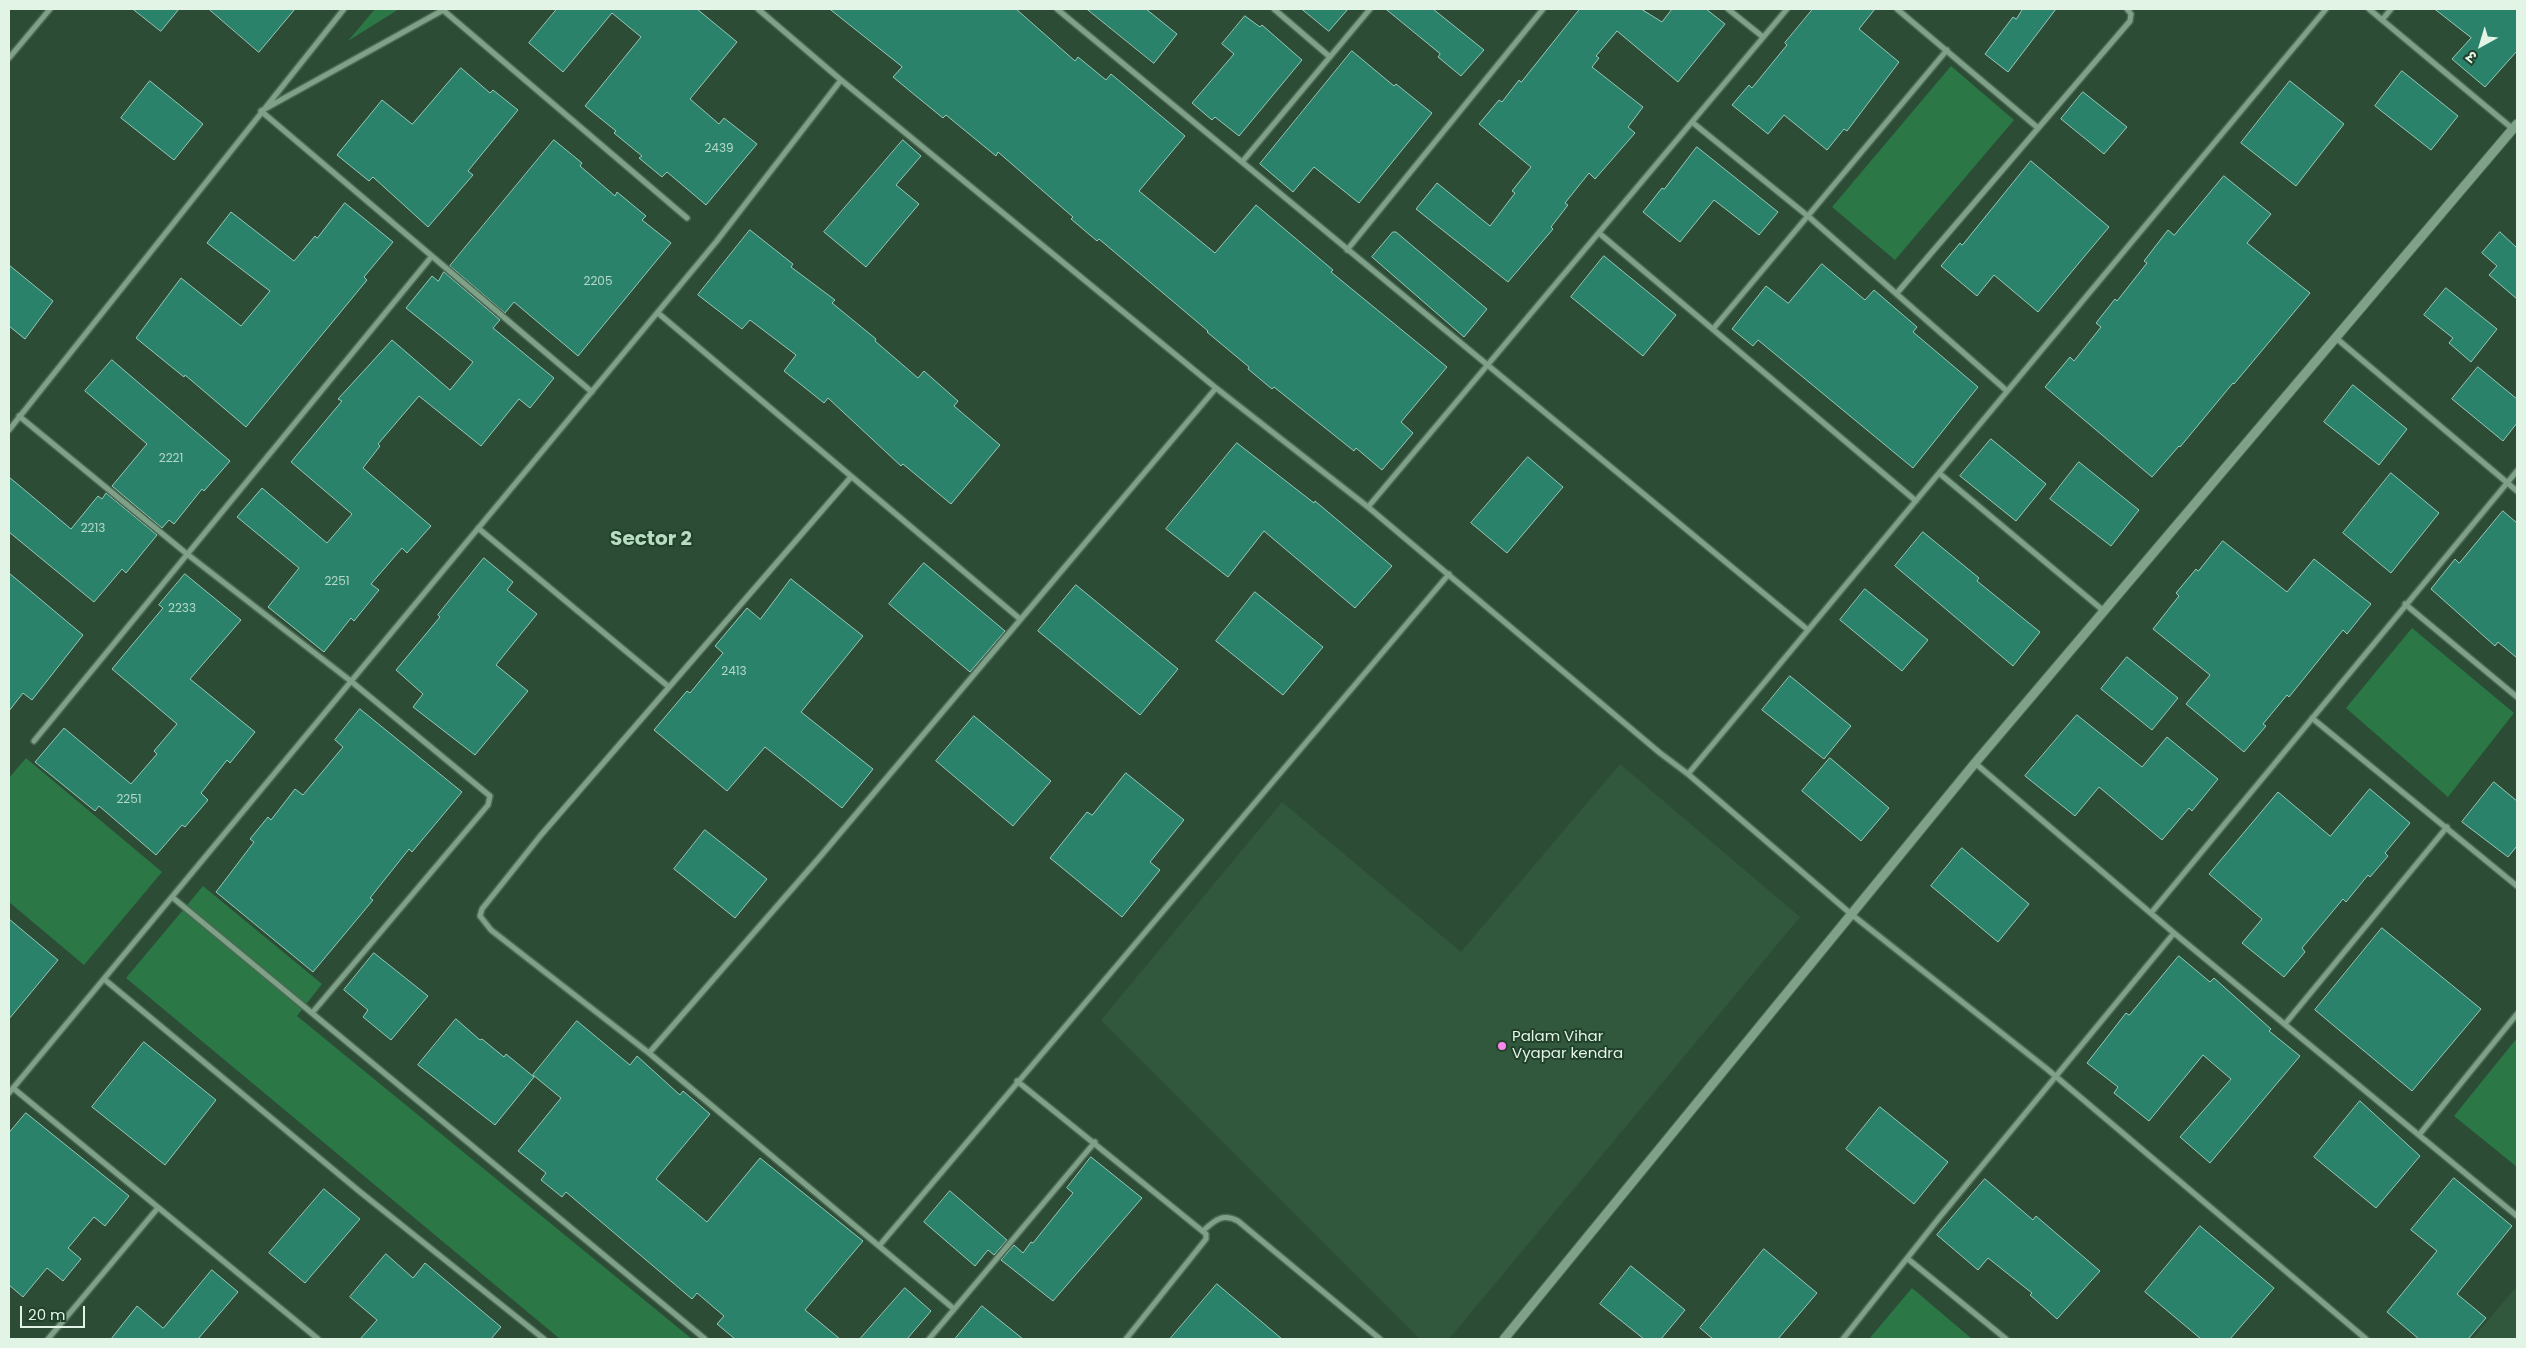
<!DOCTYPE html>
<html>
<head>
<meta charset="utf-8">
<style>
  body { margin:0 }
  #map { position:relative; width:2526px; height:1348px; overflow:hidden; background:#2c4c35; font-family:Poppins,"Noto Sans Devanagari",sans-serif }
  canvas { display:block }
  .frame { position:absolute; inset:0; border:10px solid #e2f4e6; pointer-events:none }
  .north { position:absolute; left:2456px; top:20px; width:50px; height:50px; -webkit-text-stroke:4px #21412b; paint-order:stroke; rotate:219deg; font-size:14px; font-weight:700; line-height:20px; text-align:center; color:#e2f4e6 }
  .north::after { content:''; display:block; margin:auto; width:18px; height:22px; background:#e2f4e6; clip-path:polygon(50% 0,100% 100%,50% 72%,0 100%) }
  .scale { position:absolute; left:20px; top:1306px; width:65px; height:22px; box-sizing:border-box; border:2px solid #e2f4e6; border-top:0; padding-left:6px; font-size:15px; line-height:18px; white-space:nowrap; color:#e2f4e6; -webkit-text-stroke:4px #21412b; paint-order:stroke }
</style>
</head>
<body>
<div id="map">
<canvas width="2526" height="1348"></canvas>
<div class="frame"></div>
<div class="north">उ</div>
<div class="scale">20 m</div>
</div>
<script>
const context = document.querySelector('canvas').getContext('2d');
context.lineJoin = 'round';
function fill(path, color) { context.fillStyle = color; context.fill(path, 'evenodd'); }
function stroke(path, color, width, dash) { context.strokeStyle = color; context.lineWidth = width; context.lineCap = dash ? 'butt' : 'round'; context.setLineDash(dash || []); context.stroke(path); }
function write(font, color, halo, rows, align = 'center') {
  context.font = font + ' Poppins,sans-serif'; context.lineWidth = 4; context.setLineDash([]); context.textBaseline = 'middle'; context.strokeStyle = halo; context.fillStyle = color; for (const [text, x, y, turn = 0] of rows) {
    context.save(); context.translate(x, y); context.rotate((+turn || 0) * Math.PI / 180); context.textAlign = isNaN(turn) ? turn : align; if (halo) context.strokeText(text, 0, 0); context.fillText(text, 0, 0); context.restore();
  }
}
const built = new Path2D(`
  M1620,764L1800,917L1449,1339H1420L1101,1020L1282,802L1461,952Z
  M2517,1286V1339H2472Z`);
const green = new Path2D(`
  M375,9H399L348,41Z
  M1951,66L2014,120L1895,260L1832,207Z
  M2412,628L2514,713L2448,797L2346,708Z
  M26,758L162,872L84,965L9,902V778Z
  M203,886L322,984L297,1016L692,1339H560L126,978Z
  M2517,1038V1167L2454,1116Z
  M1912,1288L1972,1339H1869Z`);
const building = new Path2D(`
  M133,9H179L161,31Z
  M209,9H295L259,52Z
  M557,9H697L737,42L690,99L719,124L724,118L757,144L706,205L667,172L662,177L639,158L642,156L614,133L616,131L585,106L641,37L612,13L563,72L529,43Z
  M830,9H1016L1075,61L1078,57L1106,80L1111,74L1185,136L1139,191L1215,253L1256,205L1333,270L1331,272L1447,367L1401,422L1413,433L1382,470L1356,448L1354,451L1274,387L1272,389L1248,369L1249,367L1207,332L1208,331L1099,239L1097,241L1071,219L1073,217L998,152L996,156L946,115L943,118L916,96L893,77L902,67Z
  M1087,9H1146L1177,34L1154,63Z
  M1302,9H1348L1329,31Z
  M1386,9H1433L1484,50L1461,76L1438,57L1440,54Z
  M1580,9H1641L1662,22L1672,9H1706L1725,24L1678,82L1617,31L1596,56L1599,58L1592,67L1643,107L1628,127L1635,133L1595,179L1589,173L1565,203L1568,205L1551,227L1553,229L1508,282L1416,209L1437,183L1490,226L1515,193L1512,191L1531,167L1479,124L1499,100L1502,102L1519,80L1521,82Z
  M1813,9H1875L1859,29L1899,62L1847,131L1844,129L1827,150L1784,115L1768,134L1732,105L1749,85L1752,88L1787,45L1785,43Z
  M2023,9H2056L2008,72L1985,54L2013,17L2016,19Z
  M2435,9H2517V51L2485,87L2452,59L2471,38Z
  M1245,16L1260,27L1262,25L1302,60L1239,136L1215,117L1212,120L1192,103L1234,54L1222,44Z
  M1352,51L1394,86L1396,84L1432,113L1359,203L1314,167L1293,192L1260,164Z
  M461,68L490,93L493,90L518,110L468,171L473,175L428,227L373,177L369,181L337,155L382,100L412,124Z
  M2402,71L2458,116L2431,150L2375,106Z
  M150,81L203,124L174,160L121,118Z
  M2290,81L2344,124L2296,186L2241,143Z
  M2083,92L2127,127L2104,154L2061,119Z
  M554,140L582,163L580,166L615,196L617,192L646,216L642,220L671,243L578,356L514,302L505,313L450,266Z
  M903,140L921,156L896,185L919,204L866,267L824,232Z
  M1697,147L1778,212L1759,235L1714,200L1680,242L1643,212L1662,188L1664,189Z
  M2031,161L2109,227L2038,312L1994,275L1977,296L1941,266L1960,243L1962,245Z
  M2224,176L2271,214L2247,243L2310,293L2234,384L2233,383L2180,447L2179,446L2152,477L2045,387L2070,357L2074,361L2101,327L2096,323L2115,299L2117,301L2147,263L2144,261L2168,230L2174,235Z
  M345,203L393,242L364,277L367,280L246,427L185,375L184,377L136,338L181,278L241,326L270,291L207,243L231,212L294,261L315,236L317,238Z
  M750,230L793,264L791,267L835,300L832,303L876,339L875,341L918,378L924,371L958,401L954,406L1000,445L951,504L903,464L901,466L828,398L824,403L784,371L796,355L750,320L742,329L698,295Z
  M1393,232H1396L1487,309L1464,337L1372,257Z
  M2500,232L2517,248V299L2489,275L2497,266L2482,253Z
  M1604,256L1676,315L1643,356L1571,297Z
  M1822,264L1865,300L1874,290L1917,327L1913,332L1978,387L1913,468L1758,340L1753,346L1732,329L1766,286L1788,303Z
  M9,265L53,301L25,339L9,326Z
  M444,272L500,320L493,328L554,378L530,408L519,399L481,446L419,396L378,444L380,446L363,468L431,526L407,553L402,548L371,584L379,590L354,621L351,618L324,652L268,607L299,568L237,517L262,488L327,543L352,514L291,462L342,401L338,399L392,340L450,390L473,362L406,308L432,276L438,281Z
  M2446,288L2497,329L2471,362L2449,343L2453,338L2424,315Z
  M112,360L230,461L204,491L202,489L174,524L169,520L162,528L112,486L147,444L85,391Z
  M2478,367L2517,399V423L2503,441L2452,399Z
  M2353,385L2407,429L2379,465L2324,422Z
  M1991,439L2046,484L2016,521L1960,476Z
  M1237,443L1314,503L1315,501L1392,566L1355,608L1264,531L1228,577L1166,529Z
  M1528,457L1563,487L1507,553L1471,523Z
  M2079,462L2139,510L2111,546L2050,499Z
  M2391,473L2439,513L2391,573L2343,533Z
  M9,477L71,529L98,496L102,499L106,493L157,535L126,573L122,569L94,602L9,532Z
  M2503,511L2517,523V658L2498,642L2495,646L2431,589L2455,559L2459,563Z
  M1923,532L1979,578L1977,581L2040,632L2013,666L1895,566Z
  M2223,541L2287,592L2314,559L2371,604L2347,634L2343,630L2289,697L2287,695L2263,724L2266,726L2244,752L2186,704L2210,675L2153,629L2179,596L2176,593L2196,569L2198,571Z
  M484,558L513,582L507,590L537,614L496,665L528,691L475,755L413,707L423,694L396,670L440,617L438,615Z
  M924,563L1005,631L970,672L889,604Z
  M9,573L83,635L32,700L23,693L9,711Z
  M185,574L241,620L190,679L255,732L230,763L227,760L201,793L208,800L185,827L182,825L156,855L99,806L95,811L35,762L64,728L131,784L157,754L154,751L177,724L112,669L163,608L159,605Z
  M791,579L863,636L801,712L873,769L842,808L765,747L727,791L654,730L687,691L690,693L723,653L715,646L747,608L760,619Z
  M1076,585L1178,669L1140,715L1038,631Z
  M1865,589L1928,640L1902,671L1840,620Z
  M1255,592L1323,647L1283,695L1216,641Z
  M2127,657L2178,698L2152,730L2101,689Z
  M1790,676L1851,726L1824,759L1762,710Z
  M360,709L462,792L412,852L409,849L370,898L373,900L313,972L216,892L254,842L250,839L268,817L271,820L295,789L303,795L343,747L335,740Z
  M2077,715L2142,767L2167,737L2218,779L2192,811L2189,808L2162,840L2099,787L2075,816L2025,776Z
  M974,716L1051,781L1013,826L936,761Z
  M1830,758L1889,808L1861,841L1802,791Z
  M1126,773L1184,820L1150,862L1160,870L1122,917L1050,858L1087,812L1092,815Z
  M2494,782L2517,801V846L2508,857L2462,822Z
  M2370,789L2410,823L2385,853L2388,856L2370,877L2368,875L2346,902L2343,899L2302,948L2305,952L2284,977L2242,943L2262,919L2209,874L2278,792L2330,836Z
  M705,830L767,879L735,918L674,869Z
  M1962,848L2029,904L1998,942L1931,886Z
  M9,919L58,960L9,1019Z
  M2382,928L2481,1009L2412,1091L2315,1010Z
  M374,953L428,996L391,1040L363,1017L368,1010L344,990Z
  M2179,956L2210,982L2214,978L2271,1029L2269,1031L2300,1056L2210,1163L2180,1137L2231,1079L2203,1055L2149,1121L2114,1093L2118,1087L2087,1063L2126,1013L2129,1015Z
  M456,1019L480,1040L482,1039L504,1057L506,1054L534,1077L495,1125L418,1065Z
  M577,1021L630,1065L637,1056L680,1095L683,1091L710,1114L656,1179L707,1222L760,1158L863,1241L805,1310L840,1339H735L717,1324L724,1316L697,1293L692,1299L566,1192L562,1197L541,1180L546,1173L518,1151L561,1098L533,1075Z
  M144,1042L216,1100L165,1165L92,1107Z
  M2360,1101L2420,1156L2376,1208L2314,1157Z
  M1880,1107L1948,1162L1914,1204L1846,1149Z
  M26,1113L129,1196L105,1226L94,1217L68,1248L81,1259L63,1281L47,1268L23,1297L9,1285V1133Z
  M1091,1157L1142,1198L1053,1301L1001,1260L1014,1245L1023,1253L1031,1242L1033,1243L1073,1193L1067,1188Z
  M2454,1178L2512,1226L2457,1294L2486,1318L2468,1339H2419L2387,1312L2437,1251L2411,1230Z
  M1985,1179L2033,1220L2036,1216L2100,1271L2057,1319L2030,1295L2032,1293L1988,1258L1978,1270L1937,1235Z
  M324,1189L360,1219L305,1283L269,1253Z
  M950,1191L1007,1240L994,1255L988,1250L975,1266L924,1222Z
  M2200,1226L2274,1288L2230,1339H2201L2145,1292Z
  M1764,1249L1817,1293L1778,1339H1713L1700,1328Z
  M386,1254L413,1278L425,1263L501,1327L491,1339H360L377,1320L350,1297Z
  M1631,1266L1685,1310L1661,1339H1644L1600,1304Z
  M212,1270L238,1292L198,1339H111L137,1306L163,1328Z
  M1217,1284L1282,1339H1170Z
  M905,1288L931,1311L907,1339H860Z
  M982,1306L1023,1339H955Z`);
const minor = new Path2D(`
  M445,9L261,111L592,392
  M758,9L841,80L1216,388L1368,507L1660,753L1688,774L1851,914L2047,1069L2366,1339
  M1057,9L1808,630
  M1274,9L1330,57
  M1728,9L1763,37
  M1897,9L2038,128
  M2369,9L2513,129
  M443,10L687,218
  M2382,20L2391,9
  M9,58L50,9
  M1692,122L1809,217L2007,391
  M1242,162L1370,9
  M1599,233L1916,501
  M1347,250L1543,9
  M1897,293L2130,21L2131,14L2127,9
  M658,313L1020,619
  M1713,329L1947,50
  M2336,338L2517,491
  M19,416L187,554L352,682L490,796L488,805L312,1013
  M9,430L344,9
  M1939,473L2105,612
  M851,477L541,835L482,909L480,916L491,930L649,1053L954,1309
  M1368,507L1787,9
  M478,528L669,687
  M2405,604L2517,697
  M2312,718L2517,886
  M34,741L432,256
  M1975,763L2174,933L2517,1216
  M1688,774L2326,9
  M172,897L705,1339
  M2151,913L2517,471
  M104,979L359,1191L544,1339
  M2285,1024L2447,827
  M649,1053L819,858L1216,388
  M1017,1081L1206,1234V1239L1126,1339
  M13,1088L318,1339
  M9,1093L716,242L841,80
  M2419,1135L2517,1014
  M1204,1230C1215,1220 1223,1213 1238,1221L1380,1339
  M879,1246L1449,574
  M1908,1259L2006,1339
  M48,1339L157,1209
  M929,1339L1095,1142
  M1843,1339L1939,1218L2174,933`);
const tertiary = new Path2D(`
  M1504,1339L1975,763L2517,124`);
const markers = [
  [1502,1046,5,"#f888ea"]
];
const numberNames = [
  ["2439",719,149],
  ["2205",598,282],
  ["2221",171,459],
  ["2213",93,529],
  ["2251",337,582],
  ["2233",182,609],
  ["2413",734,672],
  ["2251",129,800]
];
const poiNames = [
  ["Palam Vihar",1512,1037],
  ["Vyapar kendra",1512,1054]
];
const districtNames = [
  ["Sector 2",651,540]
];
fill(built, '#31583c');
fill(green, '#2b7746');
fill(building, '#2a826b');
stroke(building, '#98c8b8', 1);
stroke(minor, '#4c6855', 8);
stroke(tertiary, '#4c6855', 11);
stroke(minor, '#7ea187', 5);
stroke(tertiary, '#7ea187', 9);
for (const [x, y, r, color] of markers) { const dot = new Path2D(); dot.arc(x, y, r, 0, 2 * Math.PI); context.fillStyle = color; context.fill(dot); stroke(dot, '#21412b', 2); }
write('12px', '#b4d8c7', null, numberNames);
write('15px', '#e2f4e6', '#21412b', poiNames, 'left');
write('bold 20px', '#b8ddc1', '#21412b', districtNames);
</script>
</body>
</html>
